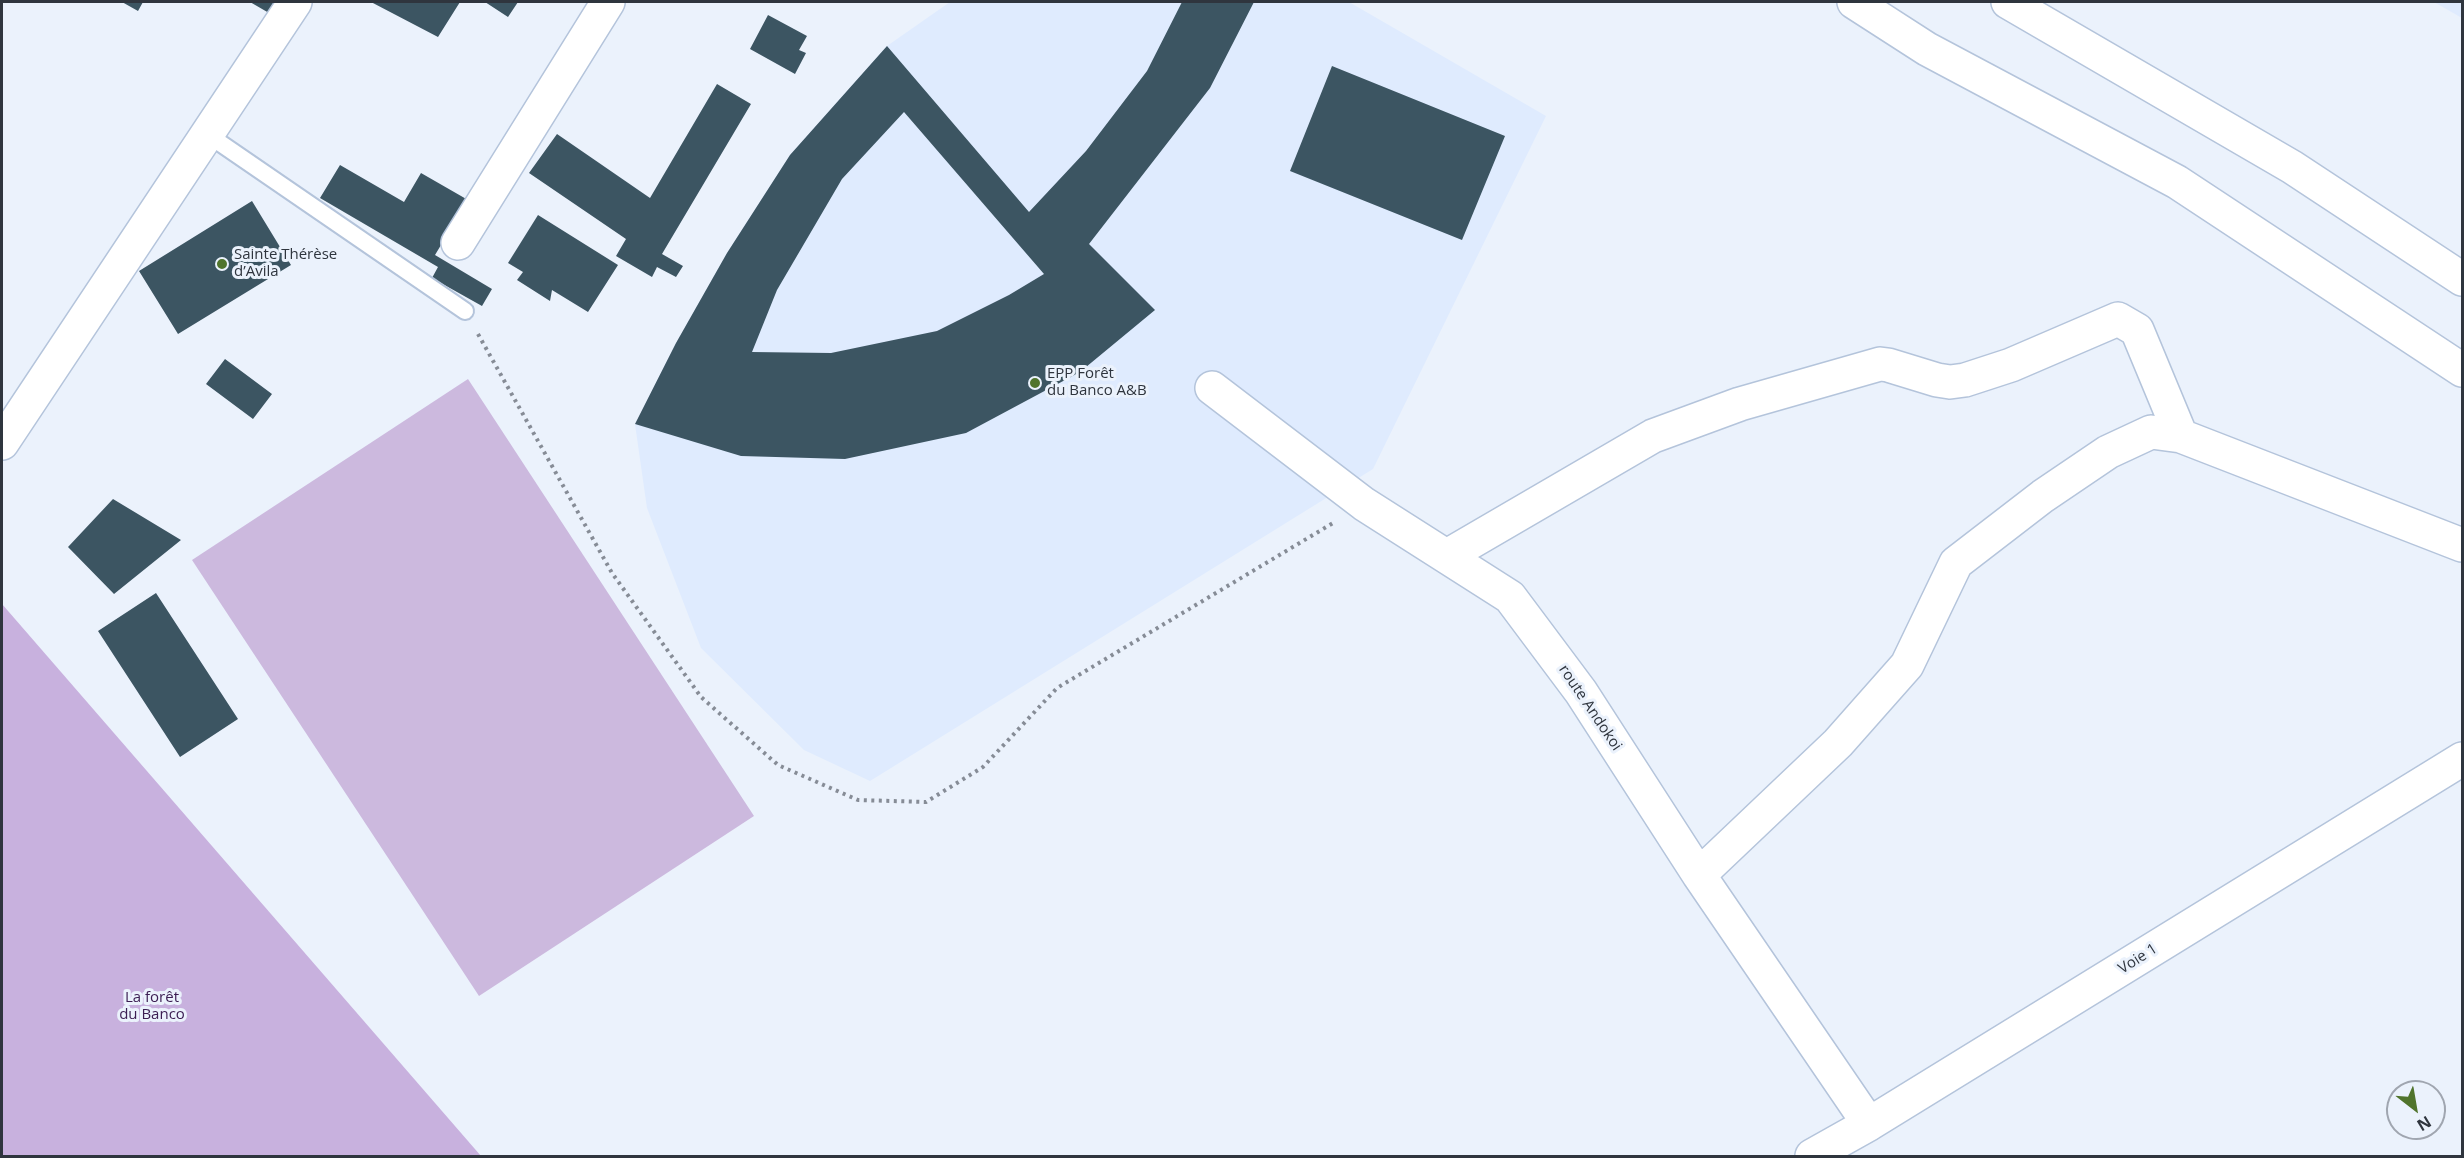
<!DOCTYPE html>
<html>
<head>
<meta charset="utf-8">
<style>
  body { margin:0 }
  #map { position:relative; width:2464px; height:1158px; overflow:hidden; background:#ebf2fc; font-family:"Open Sans",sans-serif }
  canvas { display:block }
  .frame { position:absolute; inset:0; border:3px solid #2f353e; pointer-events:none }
  .north { position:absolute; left:2386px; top:1080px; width:60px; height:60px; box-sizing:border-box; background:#ebf2fc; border:2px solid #a0a6b0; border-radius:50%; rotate:149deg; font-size:16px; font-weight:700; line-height:24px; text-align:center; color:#2f353e }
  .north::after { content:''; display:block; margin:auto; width:21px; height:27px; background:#50742c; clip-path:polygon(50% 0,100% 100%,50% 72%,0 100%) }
</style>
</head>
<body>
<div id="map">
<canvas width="2464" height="1158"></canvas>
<div class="frame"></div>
<div class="north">N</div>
</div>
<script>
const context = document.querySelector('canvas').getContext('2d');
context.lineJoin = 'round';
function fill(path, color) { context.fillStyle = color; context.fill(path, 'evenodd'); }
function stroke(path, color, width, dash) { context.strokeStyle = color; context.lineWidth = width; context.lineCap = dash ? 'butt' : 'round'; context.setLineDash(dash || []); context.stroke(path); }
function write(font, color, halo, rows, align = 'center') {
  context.font = font + ' "Open Sans",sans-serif'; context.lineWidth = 6; context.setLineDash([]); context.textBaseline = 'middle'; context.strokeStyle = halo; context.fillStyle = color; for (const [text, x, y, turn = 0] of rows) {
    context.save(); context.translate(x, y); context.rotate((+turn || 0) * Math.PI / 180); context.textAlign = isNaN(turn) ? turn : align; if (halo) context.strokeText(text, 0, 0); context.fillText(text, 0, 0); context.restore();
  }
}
const built = new Path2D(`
  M950,2H1349L1546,116L1373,469L870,781L804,750L701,648L647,508L635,424L676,343L727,253L790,155L887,46Z
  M2434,2H2462V18Z`);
const green = new Path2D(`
  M468,379L754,816L479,996L192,560Z`);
const forest = new Path2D(`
  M2,604L481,1156H2Z`);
const building = new Path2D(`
  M122,2H143L138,11Z
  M250,2H278L269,13Z
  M371,2H460L438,37Z
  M485,2H518L508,17Z
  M1182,2H1254L1210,88L1089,244L1155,310L1080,372L966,433L845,459L741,456L635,424L676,343L727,253L790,155L887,46L1029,212L1086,151L1147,71ZM904,112L1044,274L1009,295L937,331L831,353L752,352L777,290L842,179Z
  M768,15L807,36L799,50L806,53L795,74L750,49Z
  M1332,66L1505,136L1462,240L1290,171Z
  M717,84L751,104L662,254L683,266L676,277L657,267L652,277L616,256L626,239L529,173L557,134L650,198Z
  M340,165L404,202L421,173L468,200L435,255L492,289L482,306L432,278L438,267L320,198Z
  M252,201L291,265L178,334L139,271Z
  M538,215L618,265L588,312L552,290L550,301L517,280L523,272L508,263Z
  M225,359L272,394L253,419L206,384Z
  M113,499L181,540L114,594L68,547Z
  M156,593L238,719L180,757L98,631Z`);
const path = new Path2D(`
  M478,334L612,573L701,697L778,765L858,800L926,802L983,767L1057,688L1333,523`);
const service = new Path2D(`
  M207,134L465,311`);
const minor = new Path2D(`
  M458,243L608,2
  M1212,388L1364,504L1510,597L1581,692L1699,875L1869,1124
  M2,443L295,2
  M1447,556L1653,436L1740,404L1880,364L1888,365L1937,380L1950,382L1965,380L2011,365L2118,319L2137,330L2181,436
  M1699,875L1838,743L1907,665L1956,563L2043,496L2108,452L2151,432L2181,436L2462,545
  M1812,1156L1869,1124L2462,759`);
const primary = new Path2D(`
  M1854,2L1927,49L2177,182L2462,370
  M2008,2L2292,167L2462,279`);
const markers = [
  [222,264,6,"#50742c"],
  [1035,383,6,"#50742c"]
];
const poiNames = [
  ["Sainte Thérèse",234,255],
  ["d’Avila",234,272],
  ["EPP Forêt",1047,374],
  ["du Banco A&B",1047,391]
];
const streetNames = [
  ["route Andokoi",1590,708,56],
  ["Voie 1",2138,959,-32]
];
const parkNames = [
  ["La forêt",152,998],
  ["du Banco",152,1015]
];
fill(built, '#dfebfe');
fill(green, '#ccb9de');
fill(forest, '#c8b1de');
fill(building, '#3c5562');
stroke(service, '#b4c4db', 20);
stroke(minor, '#b4c4db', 36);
stroke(primary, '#b4c4db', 36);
stroke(path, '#868c96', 4, [3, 4.5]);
stroke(service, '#fff', 16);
stroke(minor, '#fff', 33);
stroke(primary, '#fff', 33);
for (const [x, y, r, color] of markers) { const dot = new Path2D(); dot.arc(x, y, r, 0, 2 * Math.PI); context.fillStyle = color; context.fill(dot); stroke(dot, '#ebf2fc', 2); }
write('15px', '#2f353e', '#ebf2fc', poiNames, 'left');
write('15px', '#2f353e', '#ebf2fc', streetNames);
write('15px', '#3b1d52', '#ebf2fc', parkNames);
</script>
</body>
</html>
